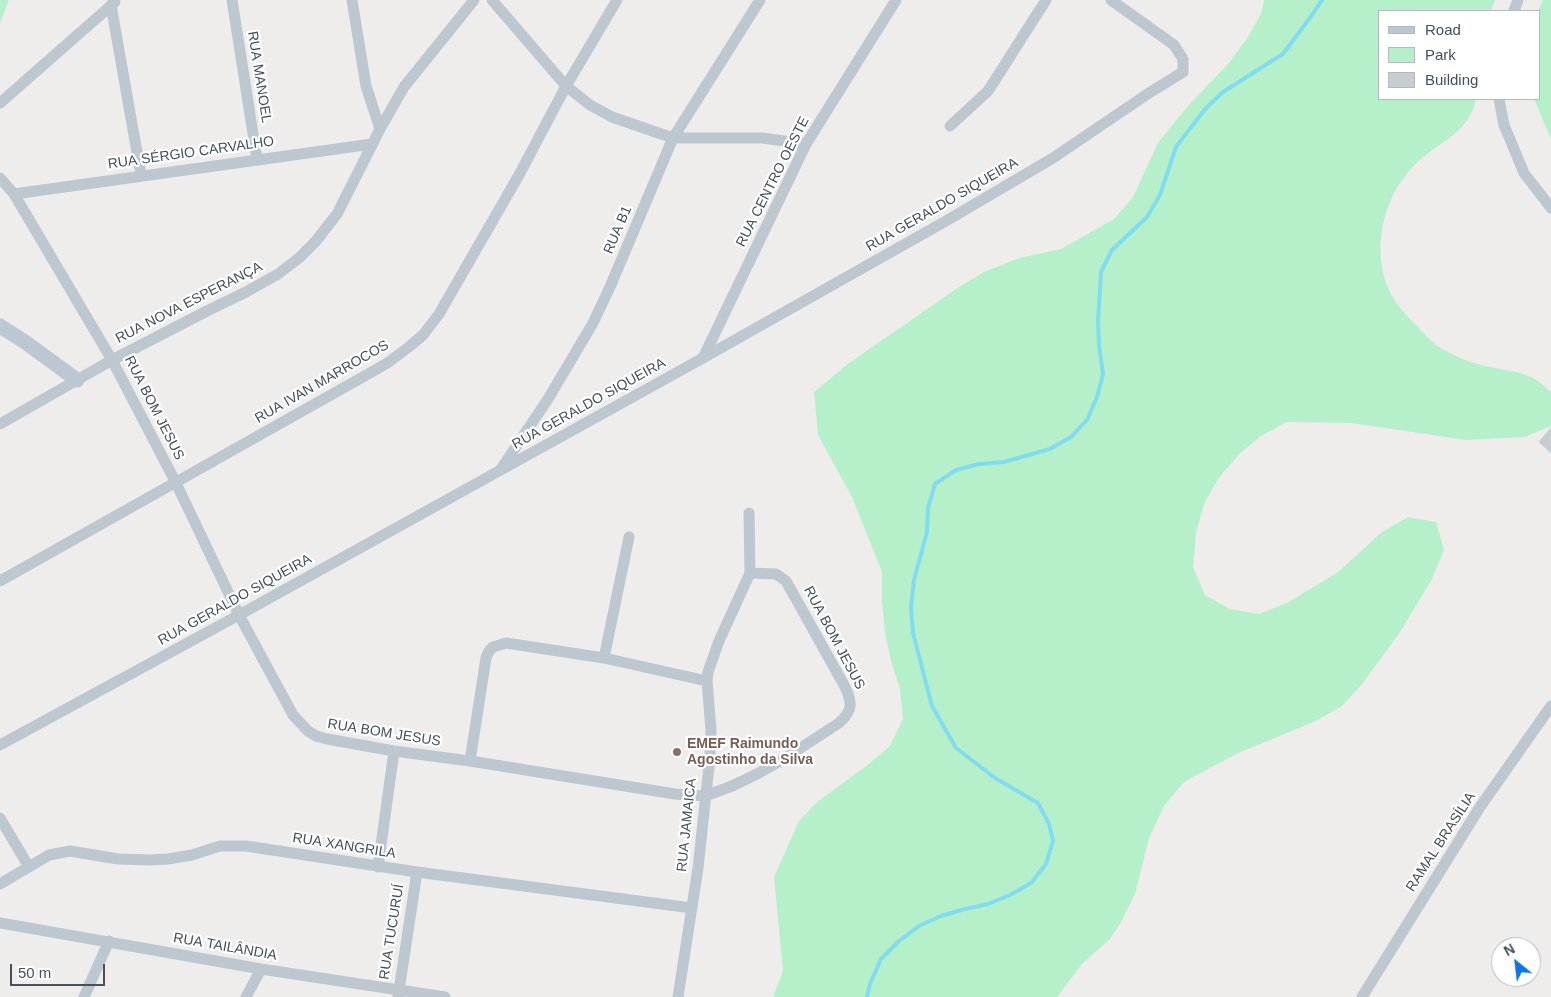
<!DOCTYPE html>
<html>
<head>
<meta charset="utf-8">
<style>
  body { margin:0 }
  #map { position:relative; width:1551px; height:997px; overflow:hidden; background:#efecec; font-family:Helvetica,sans-serif }
  canvas { display:block }
  .legend { position:absolute; left:1378px; top:10px; width:162px; height:90px; box-sizing:border-box; background:#fff; border:1px solid #b4b9bd; margin:0; padding:6px 9px; list-style:none; font-size:15px; color:#44505a }
  .legend li { display:flex; align-items:center; gap:10px; height:25px }
  .legend b { width:25px; border:1px solid #b4b9bd }
  .north { position:absolute; left:1491px; top:937px; width:50px; height:50px; box-sizing:border-box; background:#fff; border:1px solid #b4b9bd; border-radius:50%; rotate:331deg; font-size:14px; font-weight:700; line-height:20px; text-align:center; color:#44505a }
  .north::after { content:''; display:block; margin:auto; width:18px; height:22px; background:#1075e4; clip-path:polygon(50% 0,100% 100%,50% 72%,0 100%) }
  .scale { position:absolute; left:10px; top:964px; width:95px; height:22px; box-sizing:border-box; border:2px solid #44505a; border-top:0; padding-left:6px; font-size:15px; line-height:18px; white-space:nowrap; color:#44505a; -webkit-text-stroke:4px #fff; paint-order:stroke }
</style>
</head>
<body>
<div id="map">
<canvas width="1551" height="997"></canvas>
<ul class="legend">
<li><b style="height:6px;background:#bbc8d4"></b>Road</li>
<li><b style="height:14px;background:#b6f0cb"></b>Park</li>
<li><b style="height:14px;background:#c8cbd1"></b>Building</li>
</ul>
<div class="north">N</div>
<div class="scale">50 m</div>
</div>
<script>
const context = document.querySelector('canvas').getContext('2d');
context.lineJoin = 'round';
function fill(path, color) { context.fillStyle = color; context.fill(path, 'evenodd'); }
function stroke(path, color, width, dash) { context.strokeStyle = color; context.lineWidth = width; context.lineCap = dash ? 'butt' : 'round'; context.setLineDash(dash || []); context.stroke(path); }
function write(font, color, halo, rows, align = 'center') {
  context.font = font + ' Helvetica,sans-serif'; context.lineWidth = 4.5; context.setLineDash([]); context.textBaseline = 'middle'; context.strokeStyle = halo; context.fillStyle = color; for (const [text, x, y, turn = 0] of rows) {
    context.save(); context.translate(x, y); context.rotate((+turn || 0) * Math.PI / 180); context.textAlign = isNaN(turn) ? turn : align; if (halo) context.strokeText(text, 0, 0); context.fillText(text, 0, 0); context.restore();
  }
}
const green = new Path2D(`
  M0,0H9L0,23Z
  M1264,0H1495L1491,11H1380V99H1476C1469,136 1433,143 1411,169C1384,198 1373,245 1386,283C1392,300 1404,313 1417,326C1425,335 1435,346 1446,351C1454,355 1464,360 1474,363C1492,369 1515,369 1533,378C1539,381 1545,387 1551,392V426L1525,437L1466,440L1351,423L1287,422L1261,436L1239,454L1218,479L1204,504L1196,533L1193,567L1205,595L1230,609L1259,614L1287,603L1338,572L1382,532L1408,517L1436,522L1444,550L1432,579L1400,632L1363,683L1342,706L1316,721L1236,754L1184,782L1164,806L1149,838L1135,894L1121,922L1110,939L1082,964L1057,997H773L783,971L774,877L799,821L817,802L865,767L890,746L903,719L900,689L891,661L885,633L882,602V572L852,497L818,435L814,392L849,363L959,287L984,272L1019,258L1061,249L1114,219L1133,197L1158,143L1186,108L1228,64L1246,40L1261,14Z
  M1543,0H1551V139L1534,99H1540V11H1538Z`);
const stream = new Path2D(`
  M867,997L870,984L881,959L899,941L919,926L941,916L965,909L988,904L1010,895L1031,883L1046,864L1053,841L1049,824L1038,803L995,778L956,748L932,706L913,633L911,608L914,580L927,532L928,508L935,484L956,470L979,464L1004,462L1050,449L1071,437L1087,420L1097,397L1103,374L1099,345L1098,321L1101,272L1112,250L1147,217L1160,195L1176,147L1206,108L1223,92L1283,54L1312,15L1322,0`);
const building = new Path2D(`
  M1551,428V453L1539,442Z`);
const street = new Path2D(`
  M232,0L257,159
  M352,0L366,86L380,129
  M492,0L566,86L590,105L612,117L673,138H762L806,144
  M111,5L141,175
  M1514,11L1518,0
  M1499,99L1504,125L1524,173L1551,208
  M0,103L115,2
  M950,126L988,91L1046,0
  M0,178L14,194L112,360L176,483L239,615L293,715L308,731L316,736L327,739L394,751L470,761L675,794L705,796L732,786L757,774L782,760L839,723C854,710 852,701 844,685L786,581L776,574L750,573
  M14,194L372,144
  M703,358L806,144L896,0
  M0,424L112,360L207,311L246,292L278,274L299,258L316,241L337,214L380,129L404,87L474,0
  M501,469L548,399L593,323L610,287L673,138L760,0
  M0,581L370,373L389,362L410,346L423,335L439,314L519,175L566,86L617,0
  M604,658L629,537
  M0,745L239,615L703,358L946,221L1053,158L1149,93L1183,72V59L1174,45L1111,0
  M470,761L486,658L489,651L493,647L506,643L604,658L707,681
  M0,818L29,867
  M378,867L394,751
  M0,884L49,855L70,851L118,859L150,860L168,859L192,855L220,846H246L417,872L692,908
  M0,923L261,969L445,997
  M84,997L109,941
  M246,997L261,969
  M398,997L417,872
  M678,997L698,868L710,757L711,730L707,681L708,672L719,641L750,573L749,513
  M1362,997L1480,807L1551,706`);
const secondary = new Path2D(`
  M0,326L25,342L77,380`);
const markers = [
  [677,752,5,"#8d6e63"]
];
const streetNames = [
  ["RUA MANOEL",259,77,81],
  ["RUA SÉRGIO CARVALHO",191,153,-8],
  ["RUA CENTRO OESTE",773,182,-63],
  ["RUA GERALDO SIQUEIRA",942,205,-30],
  ["RUA B1",618,230,-67],
  ["RUA NOVA ESPERANÇA",189,303,-27],
  ["RUA IVAN MARROCOS",322,382,-30],
  ["RUA GERALDO SIQUEIRA",589,404,-29],
  ["RUA BOM JESUS",154,408,63],
  ["RUA GERALDO SIQUEIRA",235,600,-29],
  ["RUA BOM JESUS",834,638,62],
  ["RUA BOM JESUS",384,733,9],
  ["RUA JAMAICA",687,825,-84],
  ["RAMAL BRASÍLIA",1441,842,-57],
  ["RUA XANGRILA",344,846,9],
  ["RUA TUCURUÍ",392,932,-81],
  ["RUA TAILÂNDIA",225,947,10]
];
const educationNames = [
  ["EMEF Raimundo",687,744],
  ["Agostinho da Silva",687,760]
];
fill(green, '#b6f0cb');
stroke(stream, '#81dcef', 4);
fill(building, '#c8cbd1');
stroke(building, '#cfd2d8', 1);
stroke(street, '#bcc7cf', 11);
stroke(secondary, '#bbc8d4', 15);
for (const [x, y, r, color] of markers) { const dot = new Path2D(); dot.arc(x, y, r, 0, 2 * Math.PI); context.fillStyle = color; context.fill(dot); stroke(dot, '#fff', 2); }
write('14px', '#44505a', '#fff', streetNames);
write('bold 14px', '#785e54', '#fff', educationNames, 'left');
</script>
</body>
</html>
